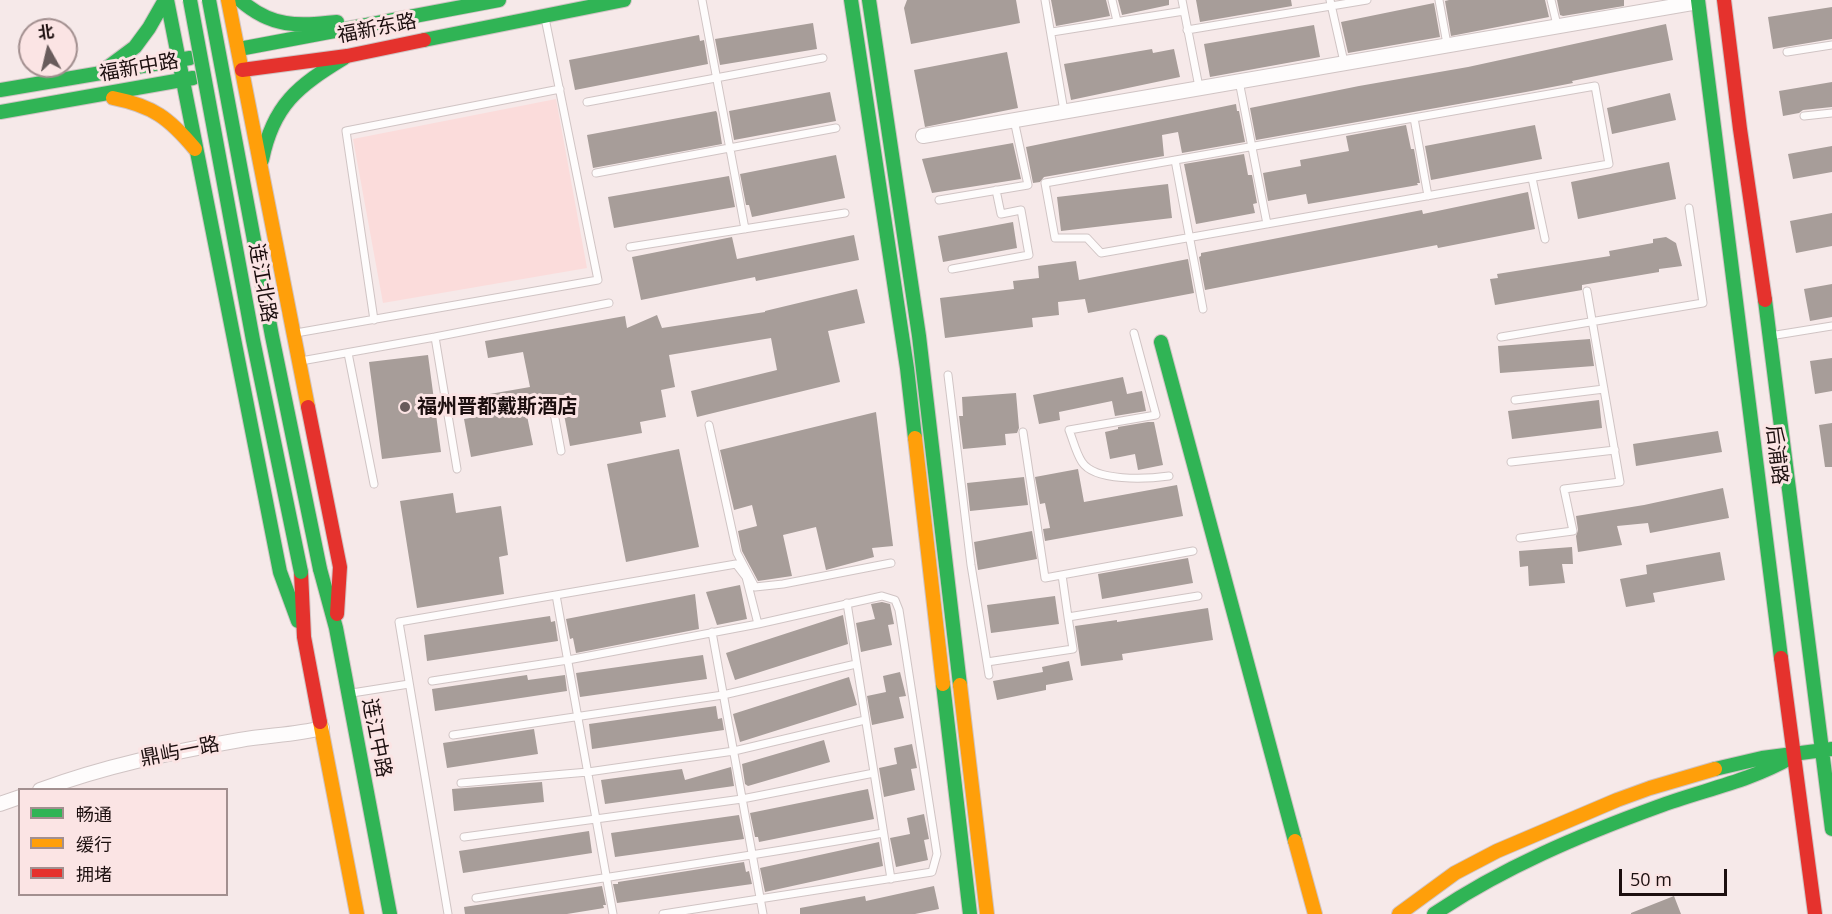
<!DOCTYPE html>
<html>
<head>
<meta charset="utf-8">
<style>
  body { margin:0 }
  #map { position:relative; width:1832px; height:914px; overflow:hidden; background:#f6e9e9; font-family:"Open Sans","Noto Sans SC",sans-serif }
  canvas { display:block }
  .legend { position:absolute; left:18px; top:788px; width:210px; height:108px; box-sizing:border-box; background:#fbe4e4; border:2px solid #a28f8f; margin:0; padding:8px 10px; list-style:none; font-size:18px; color:#1c0f0f }
  .legend li { display:flex; align-items:center; gap:12px; height:30px }
  .legend b { width:30px; border:2px solid #a28f8f }
  .north { position:absolute; left:18px; top:18px; width:60px; height:60px; box-sizing:border-box; background:#fbe4e4; border:2px solid #a28f8f; border-radius:50%; rotate:352deg; font-size:16px; font-weight:700; line-height:24px; text-align:center; color:#1c0f0f }
  .north::after { content:''; display:block; margin:auto; width:21px; height:27px; background:#685b5b; clip-path:polygon(50% 0,100% 100%,50% 72%,0 100%) }
  .scale { position:absolute; left:1619px; top:869px; width:108px; height:27px; box-sizing:border-box; border:3px solid #1c0f0f; border-top:0; padding-left:8px; font-size:18px; line-height:21px; white-space:nowrap; color:#1c0f0f; -webkit-text-stroke:4px #fbe4e4; paint-order:stroke }
</style>
</head>
<body>
<div id="map">
<canvas width="1832" height="914"></canvas>
<ul class="legend">
<li><b style="height:8px;background:#30b455"></b>畅通</li>
<li><b style="height:8px;background:#ff9f0a"></b>缓行</li>
<li><b style="height:8px;background:#e5322d"></b>拥堵</li>
</ul>
<div class="north">北</div>
<div class="scale">50 m</div>
</div>
<script>
const context = document.querySelector('canvas').getContext('2d');
context.lineJoin = 'round';
function fill(path, color) { context.fillStyle = color; context.fill(path, 'evenodd'); }
function stroke(path, color, width, dash) { context.strokeStyle = color; context.lineWidth = width; context.lineCap = dash ? 'butt' : 'round'; context.setLineDash(dash || []); context.stroke(path); }
function write(font, color, halo, rows, align = 'center') {
  context.font = font + ' "Open Sans","Noto Sans SC",sans-serif'; context.lineWidth = 6; context.setLineDash([]); context.textBaseline = 'middle'; context.strokeStyle = halo; context.fillStyle = color; for (const [text, x, y, turn = 0] of rows) {
    context.save(); context.translate(x, y); context.rotate((+turn || 0) * Math.PI / 180); context.textAlign = isNaN(turn) ? turn : align; if (halo) context.strokeText(text, 0, 0); context.fillText(text, 0, 0); context.restore();
  }
}
const built = new Path2D(`
  M556,99L587,268L383,303L353,139Z`);
const building = new Path2D(`
  M907,0H1016L1020,23L911,44L904,8Z
  M1051,0H1106L1110,16L1056,26Z
  M1118,0H1169V5L1122,15Z
  M1196,0H1291L1292,6L1200,22Z
  M1449,0H1545L1549,17L1451,36L1445,1Z
  M1557,0H1624V6L1563,16L1560,15Z
  M1434,3L1440,37L1348,53L1341,22Z
  M1832,7V39L1773,49L1768,17Z
  M813,23L817,49L720,65L715,39Z
  M1666,24L1673,60L1572,81L1573,83L1526,92L1256,140L1250,108L1359,86L1468,67Z
  M1314,25L1320,57L1210,77L1204,44Z
  M699,35L700,41L704,40L708,64L575,90L569,60Z
  M1152,49L1153,53L1174,49L1180,77L1071,100L1064,64Z
  M1007,52L1018,108L925,127L914,70Z
  M1832,82V107L1803,110L1799,113L1783,116L1779,91Z
  M830,92L836,121L734,140L729,111Z
  M1670,93L1676,120L1612,134L1607,108Z
  M1236,104L1237,111H1239L1245,142L1182,153L1178,132L1162,135L1164,156L1044,177L1040,182L1033,183L1026,147Z
  M716,111L717,113L722,144L593,168L587,135Z
  M1406,125L1411,149H1414L1420,183H1417L1418,185L1308,204L1306,194L1268,201L1263,173L1301,166L1300,160L1349,151L1346,136Z
  M1535,125L1542,159L1431,180L1425,146Z
  M1013,143L1021,179L932,193L922,159Z
  M1832,146V172L1793,179L1788,154Z
  M1244,154L1248,175H1252L1257,203L1253,204L1255,213L1196,224L1184,164Z
  M836,155L845,198L752,217L749,205H746L740,174Z
  M1669,162L1676,199L1578,219L1571,182Z
  M729,176L735,207L614,228L608,197Z
  M1168,184L1172,218L1061,231L1057,197Z
  M1528,192L1535,229L1438,248L1437,245L1205,290L1199,257L1201,256V253L1422,210L1423,214Z
  M1832,213V246L1796,253L1790,221Z
  M1013,222L1017,248L943,262L938,236Z
  M854,235L859,260L756,281L755,277L641,300L632,257L732,237L737,259Z
  M1666,237L1676,243L1682,266L1659,269V272L1582,285V290L1495,305L1490,279L1498,278L1497,274L1610,256L1609,251L1653,243V239Z
  M1188,259L1194,293L1088,313L1085,299L1058,302L1059,315L1032,318L1033,327L945,338L940,298L1014,289L1013,281L1039,278L1038,266L1076,261L1079,280Z
  M1832,284V317L1810,321L1804,289Z
  M857,289L865,323L828,331L840,382L697,417L691,391L777,370L771,338L669,355L675,387L661,390L666,417L640,422L642,433L570,446L562,404L526,411L533,445L471,457L464,419L487,415L484,395L530,387L523,352L488,358L485,341L625,316L627,328L657,315L662,328L765,312V311Z
  M1590,339L1594,366L1500,373L1498,346Z
  M428,355L441,452L382,459L369,362Z
  M1832,358V391L1815,394L1810,361Z
  M1123,377L1127,394L1142,391L1146,411L1115,416L1112,401L1059,412L1060,420L1039,424L1033,395Z
  M1016,393L1019,428L1017,433L1005,434L1006,445L963,449L959,416H963L962,397Z
  M1599,400L1602,428L1512,439L1508,411Z
  M876,412L893,546L872,548L874,557L826,570L816,527L783,535L792,576L758,581L742,551L738,531L757,526L752,505L734,510L720,450Z
  M1148,422H1154L1163,465L1138,470L1135,454L1110,459L1105,432L1118,429V427Z
  M1832,423V467H1825L1819,425Z
  M1718,431L1722,452L1636,466L1633,444Z
  M679,449L699,547L626,562L607,464Z
  M1078,469L1084,502L1177,485L1183,516L1045,541L1043,529L1050,528L1045,503L1040,504L1035,477Z
  M1024,477L1028,505L970,511L967,483Z
  M1723,488L1729,518L1650,533L1648,523L1617,526L1622,545L1578,552L1576,536L1578,530L1576,516L1644,505Z
  M453,493L456,513L501,506L508,555L499,557L504,594L417,608L400,501Z
  M1032,531L1037,559L978,570L974,542Z
  M1572,547L1573,564H1562L1565,583L1529,586L1528,566L1520,567L1519,551Z
  M1720,552L1725,580L1653,593L1655,602L1626,607L1620,579L1647,574L1646,565Z
  M1188,558L1193,583L1102,599L1098,574Z
  M740,585L747,619L717,625L706,592Z
  M695,594L699,629L576,653L573,638L570,639L566,619Z
  M1055,596L1059,624L991,633L987,605Z
  M882,602L890,604L894,624L888,625L892,645L861,652L856,623L875,619L871,604Z
  M1208,608L1213,640L1122,654L1123,660L1081,666L1075,626L1117,620V622Z
  M843,615L848,644L735,680L726,653Z
  M550,616L551,622L555,621L558,641L427,661L424,635Z
  M703,655L707,679L580,697L576,673Z
  M1069,661L1073,680L1046,685V690L997,700L993,681L1043,672L1042,667Z
  M900,672L906,696L899,697L904,718L872,725L867,696L886,692L883,676Z
  M527,675L528,680L565,675L567,691L435,711L432,689Z
  M849,677L857,705L740,742L733,714Z
  M716,706L718,719L722,718L724,730L592,749L589,724Z
  M534,729L538,754L447,768L443,743Z
  M824,740L830,762L748,786L745,784L742,764Z
  M912,744L917,768L911,769L915,790L884,797L879,768L897,764L894,748Z
  M731,767L734,786L605,804L601,780L682,769L685,780Z
  M542,782L544,802L454,811L452,789Z
  M868,789L874,819L759,842L758,837H755L750,813Z
  M924,814L929,839L924,840L928,860L896,867L890,838L910,834L907,818Z
  M739,815L744,839L615,857L611,833Z
  M589,831L592,853L463,873L459,851Z
  M879,842L883,866L765,892L760,868Z
  M744,862L746,872L749,871L752,884L617,903L613,884H618V882Z
  M602,886L606,905H603L604,908L567,914H465L464,907Z
  M934,886L939,909L915,914H800V908L865,896L866,901Z
  M1674,896L1681,914H1631V913Z`);
const lane = new Path2D(`
  M702,0L745,229
  M1045,0L1064,111
  M1112,0L1117,21
  M1182,0L1199,87
  M1330,0L1344,62
  M1439,0L1447,44
  M1551,0L1557,25
  M1187,30L1367,0
  M1052,32L1184,11
  M1787,52L1832,45
  M1239,81L1267,224
  M1595,86L1609,164L1101,253L1087,238H1055L1045,183Z
  M587,102L823,58
  M1804,116L1832,113
  M1414,118L1428,196
  M1175,160L1203,309
  M596,173L836,128
  M1532,178L1545,239
  M939,200L1028,185L1014,120
  M630,247L845,213
  M952,269L1029,255L1021,210L1001,214L996,190
  M374,320L346,131L560,89
  M296,333L598,280L545,18
  M1134,333L1156,415L1069,430C1073,440 1076,453 1082,462C1095,482 1147,479 1169,476
  M1770,336L1832,326
  M1501,337L1703,303L1689,208
  M348,353L374,484
  M301,361L435,337
  M948,375L971,565L989,675
  M1515,400L1604,389
  M554,413L561,451
  M709,425L737,553L755,587L783,584L891,563
  M1023,432L1045,578L1193,551
  M1511,462L1615,450
  M457,469L435,337L609,303
  M1520,538L1573,531L1564,489L1620,482L1587,291
  M1062,575L1068,617
  M556,595L613,914
  M847,603L891,879
  M712,632L763,914
  M987,662L1073,649L1068,617L1198,596
  M432,681L568,660L758,624L882,596L895,600L899,610L937,854L932,872L663,914
  M352,693L409,684
  M453,735L723,695L856,664
  M461,783L588,772L734,751L865,720
  M464,837L742,799L874,773
  M476,898C612,876 748,857 883,833
  M448,914L399,622L736,564L746,577L758,624`);
const street = new Path2D(`
  M923,136L1698,2
  M40,790C105,766 172,752 240,740C268,735 295,735 322,728
  M0,804L20,797`);
const fast = new Path2D(`
  M167,0L280,572L298,621
  M240,0C272,28 297,26 337,22
  M851,0L907,368L915,438
  M869,0L919,336L960,685
  M1698,0L1781,658
  M424,40L624,0
  M239,49L499,0
  M104,70L135,47L149,28L165,0
  M0,90L190,58
  M0,112L193,78
  M262,160C273,105 298,86 344,58
  M1765,300L1832,829
  M1161,342L1295,841
  M320,569L336,628L390,914
  M943,684L970,914
  M1715,769L1762,758L1832,749
  M1434,914C1502,868 1580,835 1657,807C1702,790 1748,782 1790,758`);
const slow = new Path2D(`
  M228,0L308,407
  M113,98C153,106 169,118 195,149
  M915,438L943,684
  M960,685L987,914
  M320,722L357,914
  M1295,841L1315,914
  M1399,914L1455,873L1497,851L1617,800L1650,788L1715,769`);
const jam = new Path2D(`
  M1724,0L1740,129L1765,300
  M242,70L347,56L424,40
  M308,407L340,567L337,614
  M301,572L304,637L320,722
  M1781,658L1815,914`);
const fastBridge = new Path2D(`
  M190,0L253,340L301,572
  M209,0L272,336L320,569`);
const markers = [
  [405,407,6,"#685b5b"]
];
const streetNames = [
  ["福新东路",377,29,-11],
  ["福新中路",139,68,-10],
  ["连江北路",262,283,80],
  ["后浦路",1776,455,83],
  ["连江中路",376,738,79],
  ["鼎屿一路",180,752,-11]
];
const poiNames = [
  ["福州晋都戴斯酒店",417,407]
];
fill(built, '#fbdcdb');
fill(building, '#a79d99');
stroke(lane, '#d0c4c4', 9);
stroke(street, '#d0c4c4', 16);
stroke(fast, '#d0c4c4', 16);
stroke(slow, '#d0c4c4', 16);
stroke(jam, '#d0c4c4', 16);
stroke(lane, '#fefcfc', 7);
stroke(street, '#fefcfc', 14);
stroke(fast, '#30b455', 14);
stroke(slow, '#ff9f0a', 14);
stroke(jam, '#e5322d', 14);
stroke(fastBridge, '#d0c4c4', 16, []);
stroke(fastBridge, '#30b455', 14);
for (const [x, y, r, color] of markers) { const dot = new Path2D(); dot.arc(x, y, r, 0, 2 * Math.PI); context.fillStyle = color; context.fill(dot); stroke(dot, '#fbe4e4', 2); }
write('20px', '#1c0f0f', '#fbe4e4', streetNames);
write('bold 20px', '#1c0f0f', '#fbe4e4', poiNames, 'left');
</script>
</body>
</html>
